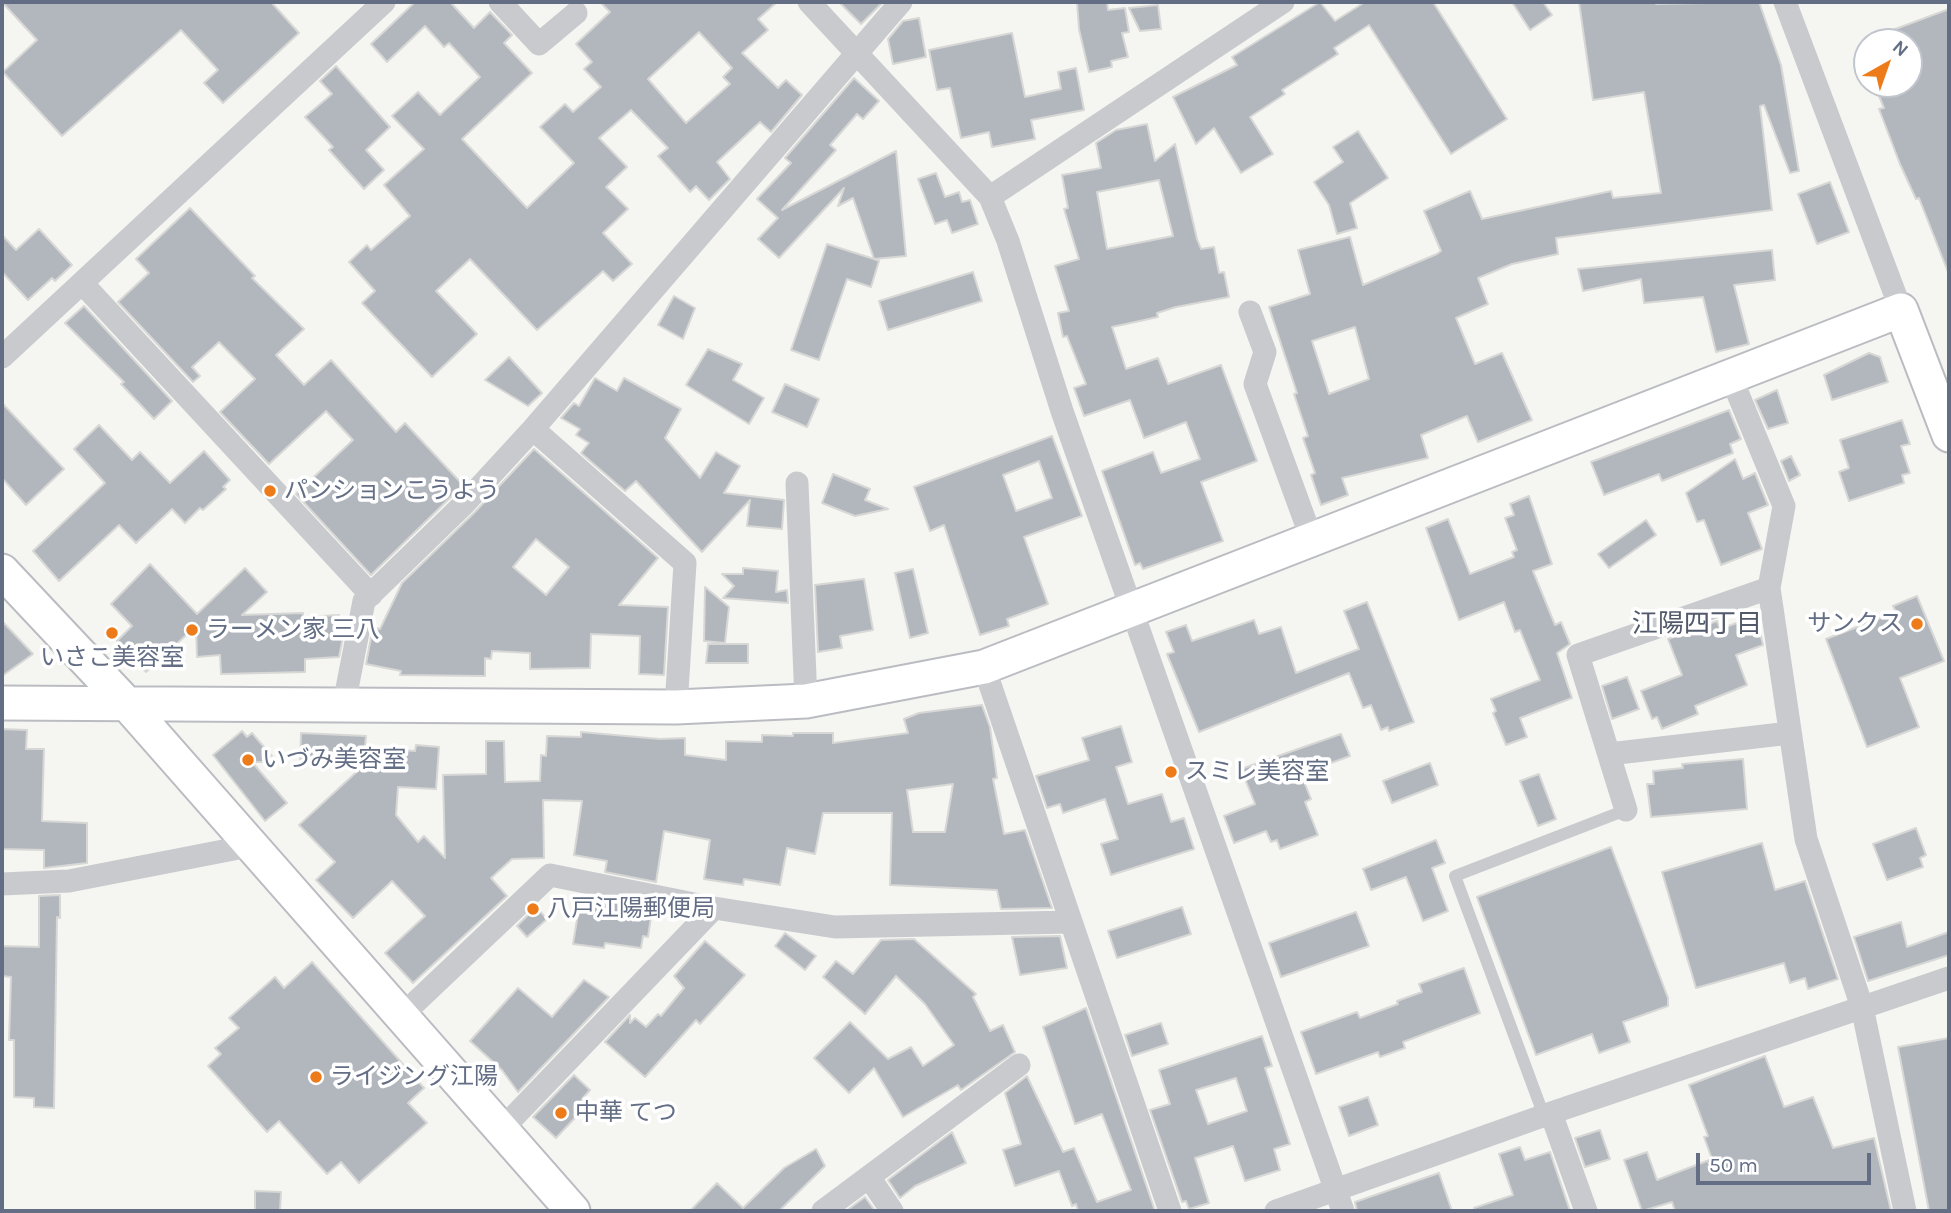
<!DOCTYPE html>
<html>
<head>
<meta charset="utf-8">
<style>
  body { margin:0 }
  #map { position:relative; width:1951px; height:1213px; overflow:hidden; background:#f5f6f2; font-family:Karla,sans-serif }
  canvas { display:block }
  .frame { position:absolute; inset:0; border:4px solid #636e85; pointer-events:none }
  .north { position:absolute; left:1853px; top:28px; width:70px; height:70px; box-sizing:border-box; background:#fff; border:2px solid #c1c5ce; border-radius:50%; rotate:40deg; font-size:19px; font-weight:700; line-height:28px; text-align:center; color:#636e85 }
  .north::after { content:''; display:block; margin:auto; width:24px; height:32px; background:#ee7b1a; clip-path:polygon(50% 0,100% 100%,50% 72%,0 100%) }
  .scale { position:absolute; left:1696px; top:1153px; width:175px; height:32px; box-sizing:border-box; border:4px solid #636e85; border-top:0; padding-left:9px; font-size:21px; line-height:24px; white-space:nowrap; color:#636e85; -webkit-text-stroke:5px #fff; paint-order:stroke }
</style>
</head>
<body>
<div id="map">
<canvas width="1951" height="1213"></canvas>
<div class="frame"></div>
<div class="north">N</div>
<div class="scale">50 m</div>
</div>
<script>
const context = document.querySelector('canvas').getContext('2d');
context.lineJoin = 'round';
function fill(path, color) { context.fillStyle = color; context.fill(path, 'evenodd'); }
function stroke(path, color, width, dash) { context.strokeStyle = color; context.lineWidth = width; context.lineCap = dash ? 'butt' : 'round'; context.setLineDash(dash || []); context.stroke(path); }
function write(font, color, halo, rows, align = 'center') {
  context.font = font + ' Karla,"Noto Sans JP",sans-serif'; context.lineWidth = 7; context.setLineDash([]); context.textBaseline = 'middle'; context.strokeStyle = halo; context.fillStyle = color; for (const [text, x, y, turn = 0] of rows) {
    context.save(); context.translate(x, y); context.rotate((+turn || 0) * Math.PI / 180); context.textAlign = isNaN(turn) ? turn : align; if (halo) context.strokeText(text, 0, 0); context.fillText(text, 0, 0); context.restore();
  }
}
const building = new Path2D(`
  M2,2H271L299,33L223,103L204,83L218,70L181,30L62,136L3,72L37,40Z
  M415,2H450L474,28L490,12L512,35L504,43L532,73L462,139L527,208L574,163L540,127L565,104L573,112L601,87L584,69L592,62L576,44L610,12L600,2H777L758,19L768,30L742,53L778,88L786,80L802,95L771,132L760,122L717,162L730,179L709,200L696,186L690,192L658,156L668,148L631,110L599,138L627,167L606,187L628,209L603,233L632,264L613,281L603,271L537,330L470,259L436,291L477,334L432,377L362,303L375,291L349,262L367,245L371,250L410,216L384,185L424,149L392,116L418,92L440,115L480,77L449,43L444,47L425,26L387,62L371,44ZM699,32L732,68L723,77L730,84L686,123L648,79Z
  M839,2H883L861,24Z
  M1077,2H1107L1108,10L1125,8L1129,32L1122,33L1128,57L1111,61L1112,67L1089,72L1079,29Z
  M1320,2L1335,21L1365,2H1433L1507,119L1451,154L1369,25L1334,48L1338,54L1282,90L1285,94L1250,117L1273,154L1241,173L1214,128L1196,144L1173,97L1237,65L1232,57Z
  M1512,2H1543L1552,15L1530,30Z
  M1579,2H1656V4L1759,2L1781,65L1799,171L1790,173L1764,105L1760,106L1772,210L1556,238L1558,254L1512,264L1478,278L1488,304L1456,318L1475,364L1502,353L1532,420L1478,442L1467,416L1421,435L1428,458L1342,478L1348,495L1321,505L1311,475L1315,473L1303,438L1308,436L1294,394L1297,393L1269,307L1310,294L1298,250L1350,237L1363,285L1437,254L1441,251L1424,211L1470,191L1482,219L1611,191L1613,198L1661,193L1644,92L1593,100ZM1355,327L1369,379L1329,394L1312,341Z
  M1158,5L1161,29L1140,31L1129,8Z
  M1949,9V272H1948L1919,198L1916,199L1900,164L1879,109L1884,108L1874,84H1909V42L1866,40Z
  M919,18L926,57L893,64L888,39L903,21Z
  M1012,33L1025,97L1061,89L1058,72L1076,68L1084,110L1031,120L1035,139L992,147L989,132L961,138L950,88L937,90L929,50Z
  M336,66L390,127L366,150L384,170L364,189L329,150L333,147L305,117L332,94L320,81Z
  M854,78L879,101L863,119L857,114L830,145L836,150L782,210L896,151L906,256L874,259L879,261L871,287L847,279L819,360L791,350L827,244L874,259L853,198L838,206L844,188L779,258L758,239L778,218L757,199L791,163L785,158Z
  M1147,124L1155,161L1175,144L1197,239L1201,249L1214,247L1219,273L1224,272L1229,297L1176,307L1157,313L1158,317L1112,327L1126,369L1158,358L1168,384L1221,365L1257,461L1201,482L1223,541L1143,569L1140,563L1135,565L1102,471L1153,452L1161,473L1200,459L1186,422L1144,438L1130,400L1084,416L1074,388L1086,384L1067,336L1063,337L1058,313L1069,311L1055,266L1079,259L1064,209L1068,208L1062,175L1101,168L1096,143L1116,130ZM1159,180L1173,236L1107,249L1097,192Z
  M1358,131L1388,178L1350,203L1357,228L1337,234L1329,205L1314,182L1343,162L1333,147Z
  M936,173L945,197L959,192L962,202L970,200L978,224L952,233L947,220L935,224L918,179Z
  M1830,182L1849,232L1817,244L1798,194Z
  M190,208L255,276L252,278L304,329L276,355L304,385L331,360L396,432L405,423L463,485L371,575L296,494L353,440L326,411L269,464L220,412L255,379L219,342L192,367L200,376L193,382L118,302L149,273L136,259Z
  M39,229L72,265L55,281L52,278L28,300L2,272V235L16,250Z
  M1772,250L1775,280L1734,285L1749,344L1716,352L1703,297L1644,303L1641,279L1583,291L1578,269Z
  M973,272L982,301L888,330L879,301Z
  M674,296L695,308L683,339L658,325Z
  M84,306L172,401L154,419L121,384L124,382L65,323Z
  M708,349L742,364L733,380L764,398L749,424L686,385Z
  M1869,353L1880,357L1888,382L1832,400L1824,375Z
  M509,357L542,393L528,406L485,380Z
  M595,378L617,391L624,378L681,409L665,438L700,478L716,452L740,466L724,493L784,500L782,529L747,526L750,500L702,552L636,481L625,491L581,453L589,443L576,435L580,429L561,418L574,403L579,406Z
  M785,384L819,399L807,427L772,412Z
  M1777,390L1788,423L1768,429L1755,400Z
  M2,403L64,469L26,505L2,478Z
  M1729,410L1741,439L1730,444L1733,453L1662,481L1659,474L1604,495L1591,462Z
  M1902,420L1910,444L1901,446L1910,473L1902,475L1904,483L1849,501L1839,472L1849,468L1840,440Z
  M99,425L132,460L140,452L170,483L204,451L230,480L223,487L226,489L203,510L200,508L185,523L172,509L136,543L119,525L59,581L33,551L105,483L74,449Z
  M1052,436L1082,516L1024,537L1048,604L1007,619L1009,626L980,635L944,525L930,531L914,487ZM1039,461L1052,498L1016,511L1003,475Z
  M534,449L658,558L619,605L668,607L664,675L639,674L640,636L591,634L590,668L530,669V653L492,651L491,659L485,658V676L400,675L401,671L366,664L373,627L380,629L402,583L474,513ZM536,539L569,567L546,595L513,567Z
  M1791,456L1800,475L1789,481L1781,461Z
  M1735,459L1743,479L1755,473L1768,505L1748,513L1762,549L1721,565L1704,520L1697,522L1686,493Z
  M833,474L870,489L865,500L888,509L855,516L822,503Z
  M1529,496L1552,564L1533,571L1555,625L1561,622L1570,644L1557,653L1572,698L1520,718L1527,737L1506,745L1493,713L1496,711L1491,699L1540,680L1520,630L1515,632L1504,602L1459,620L1426,528L1448,519L1470,574L1514,557L1512,552L1517,550L1505,518L1514,515L1510,504Z
  M1646,520L1656,535L1609,568L1598,554Z
  M150,564L197,614L245,568L267,592L242,615L303,613V617L339,615V620L346,622L339,657L305,659V672L221,674L220,655L197,657L196,626L146,672L117,641L132,626L111,604Z
  M743,568L778,571L776,592L787,590L788,603L723,598L734,586L722,574H743Z
  M913,569L928,633L910,638L895,573Z
  M864,579L873,630L840,636L842,648L818,652L815,585Z
  M705,587L729,607L725,643L704,641Z
  M1917,596L1944,661L1900,678L1919,727L1867,747L1826,639L1896,612L1893,606Z
  M1367,602L1414,722L1389,731L1388,727L1381,730L1371,705L1363,708L1349,673L1199,732L1167,654L1174,652L1166,632L1186,625L1192,641L1254,620L1259,634L1281,627L1296,673L1359,649L1344,611Z
  M1756,616L1763,645L1736,655L1747,685L1695,706L1698,714L1662,729L1657,717L1652,719L1641,691L1682,675L1668,639L1717,621L1720,629Z
  M2,621L33,654L2,676Z
  M708,644H748V663H706Z
  M1627,677L1639,709L1612,719L1602,686Z
  M982,705L990,727L997,778L993,779L1004,834L1025,830L1052,908L1001,909L997,890L890,885L892,813H823L815,854L787,848L780,885L744,879L743,885L704,879L710,840L664,831L656,882L605,872L607,861L574,855L582,801L543,800L544,858L512,859L491,878L507,896L413,983L385,953L425,916L392,881L353,918L316,880L335,862L299,825L362,767L300,763L301,733L366,736L365,747L415,751L416,745L439,747L436,789L398,787L396,815L418,842L424,836L445,858L443,775L486,774V741H504L505,782L540,781L541,755L546,756L547,736L581,737V732L660,739L685,738V755L726,760V741L762,742V735L793,736V733H833V743L908,733L904,719L919,713ZM953,784L945,832H913L907,790Z
  M1121,726L1132,762L1116,767L1128,804L1162,794L1171,822L1184,818L1194,849L1111,875L1101,844L1118,839L1105,799L1063,813L1060,804L1047,808L1036,776L1089,760L1082,738Z
  M2,729L27,730L26,749H44L42,821L87,823V863L44,868V850L2,849Z
  M242,731L247,737L252,733L277,762H252L287,803L265,821L213,755Z
  M1341,734L1350,756L1301,774L1311,799L1305,802L1318,835L1280,849L1277,840L1271,842L1266,831L1234,843L1224,816L1255,804L1241,769Z
  M1743,759L1747,809L1651,817L1647,784H1654L1653,771L1683,768L1682,764Z
  M1430,763L1438,785L1392,803L1383,781Z
  M1539,774L1556,819L1538,826L1520,781Z
  M1916,828L1926,855L1920,858L1923,867L1887,880L1873,844Z
  M1436,840L1445,863L1432,868L1448,911L1423,921L1406,877L1371,890L1363,869Z
  M1762,843L1775,890L1805,881L1838,979L1808,989L1805,978L1790,983L1784,963L1696,988L1662,872Z
  M1611,847L1668,998V1006L1623,1022L1630,1042L1599,1053L1592,1034L1536,1055L1477,897Z
  M60,895V918L57,917L54,1108L34,1107V1098L14,1097V1040H9L11,977L2,976V946L39,947V896Z
  M581,895L652,910L648,937L643,936L641,948L605,943L604,948L573,944Z
  M536,907L547,919L527,937L517,926Z
  M1182,907L1191,934L1117,958L1108,931Z
  M1356,912L1369,946L1281,977L1269,943Z
  M1901,922L1907,947L1949,932V955L1868,981L1854,937Z
  M785,933L816,956L805,970L775,946Z
  M1060,936L1067,968L1020,975L1012,937Z
  M914,939L976,994L973,997L990,1031L1003,1025L1015,1052L961,1090L958,1085L903,1117L874,1068L849,1093L814,1058L850,1022L888,1059L911,1047L923,1066L954,1045L925,1004L896,976L865,1014L823,977L836,961L853,974L881,940Z
  M705,941L745,975L700,1024L696,1020L645,1077L605,1042L630,1015V1023L635,1018L646,1027L658,1014L661,1016L684,988L674,976Z
  M312,962L424,1088L408,1103L427,1123L359,1183L341,1162L327,1174L279,1121L267,1132L208,1066L221,1054L215,1048L239,1028L229,1018L275,977L284,988Z
  M1464,968L1480,1013L1403,1042L1405,1048L1380,1057L1378,1052L1316,1074L1301,1032L1357,1012L1360,1018L1398,1004L1397,1001L1422,992L1419,984Z
  M584,980L609,997L518,1092L502,1070L470,1041L518,988L552,1017Z
  M1086,1008L1155,1211H1078L1076,1204L1072,1206L1059,1171L1015,1186L1003,1150L1021,1144L1005,1093L1027,1076L1063,1152L1074,1148L1097,1202L1131,1190L1102,1114L1075,1124L1043,1027Z
  M1161,1023L1168,1044L1132,1056L1125,1035Z
  M1262,1036L1272,1066L1265,1068L1290,1144L1274,1149L1280,1170L1245,1181L1233,1146L1195,1158L1209,1203L1189,1209L1186,1201L1182,1202L1150,1110L1170,1104L1159,1070ZM1236,1078L1247,1111L1208,1124L1196,1090Z
  M1949,1038V1211H1929L1898,1047Z
  M1765,1056L1784,1107L1813,1097L1833,1148L1874,1138L1891,1211H1675L1672,1202L1642,1211L1624,1160L1647,1152L1657,1180L1712,1159L1704,1137L1708,1136L1689,1085Z
  M574,1075L590,1090L582,1099L588,1104L556,1138L533,1117Z
  M1368,1097L1378,1125L1349,1136L1339,1107Z
  M1600,1130L1610,1159L1585,1167L1575,1138Z
  M952,1132L966,1163L915,1186L900,1198L888,1180Z
  M1520,1147L1525,1160L1550,1152L1570,1211H1474V1208L1513,1195L1499,1154Z
  M816,1149L825,1166L779,1211H690L717,1183L743,1208L784,1168Z
  M1439,1173L1452,1211H1357L1355,1202Z
  M255,1191L281,1192L280,1211H255Z
  M865,1197L875,1211H846Z`);
const lane = new Path2D(`
  M1544,1116L1455,876L1626,810`);
const street = new Path2D(`
  M500,2L539,44L576,13
  M809,2L990,197L1008,241L1062,411L1343,1211
  M1785,2L1901,310
  M990,197L1283,2
  M82,283L371,595
  M1250,312L1265,352L1255,384L1312,540
  M2,357L384,2
  M1731,377L1784,506L1769,588L1806,839L1862,1007L1905,1211
  M533,429L685,563L676,707
  M797,483L806,701
  M984,667L1170,1211
  M344,704L364,601L464,504L533,429L901,2
  M1609,754L1790,733
  M1626,810L1578,655L1769,588
  M2,884L69,881L249,846
  M400,1017L550,875L714,908
  M1551,1113L1586,1211
  M501,1130L714,908L835,927L1070,922
  M869,1177L892,1211
  M823,1211L1019,1065
  M1276,1211L1551,1113L1949,978`);
const secondary = new Path2D(`
  M2,571L127,704L573,1211
  M2,703L676,707L806,701L984,667L1901,310L1949,435`);
const markers = [
  [270,491,7,"#ee7b1a"],
  [1917,624,7,"#ee7b1a"],
  [192,630,7,"#ee7b1a"],
  [112,633,7,"#ee7b1a"],
  [248,760,7,"#ee7b1a"],
  [1171,772,7,"#ee7b1a"],
  [533,909,7,"#ee7b1a"],
  [316,1077,7,"#ee7b1a"],
  [561,1113,7,"#ee7b1a"]
];
const poiNames = [
  ["パンションこうよう",284,491],
  ["サンクス",1903,624,"right"],
  ["ラーメン家 三八",206,630],
  ["いさこ美容室",112,658,"center"],
  ["いづみ美容室",262,760],
  ["スミレ美容室",1185,772],
  ["八戸江陽郵便局",547,909],
  ["ライジング江陽",330,1077],
  ["中華 てつ",575,1113]
];
const neighbourhoodNames = [
  ["江陽四丁目",1697,625]
];
fill(building, '#b2b7be');
stroke(building, '#d7d7d5', 2);
stroke(secondary, '#babcc2', 37);
stroke(lane, '#c8cace', 12);
stroke(street, '#c8cace', 23);
stroke(secondary, '#fff', 33);
for (const [x, y, r, color] of markers) { const dot = new Path2D(); dot.arc(x, y, r, 0, 2 * Math.PI); context.fillStyle = color; context.fill(dot); stroke(dot, '#fff', 2.5); }
write('24px', '#636e85', '#fff', poiNames, 'left');
write('26px', '#51596a', '#fff', neighbourhoodNames);
</script>
</body>
</html>
